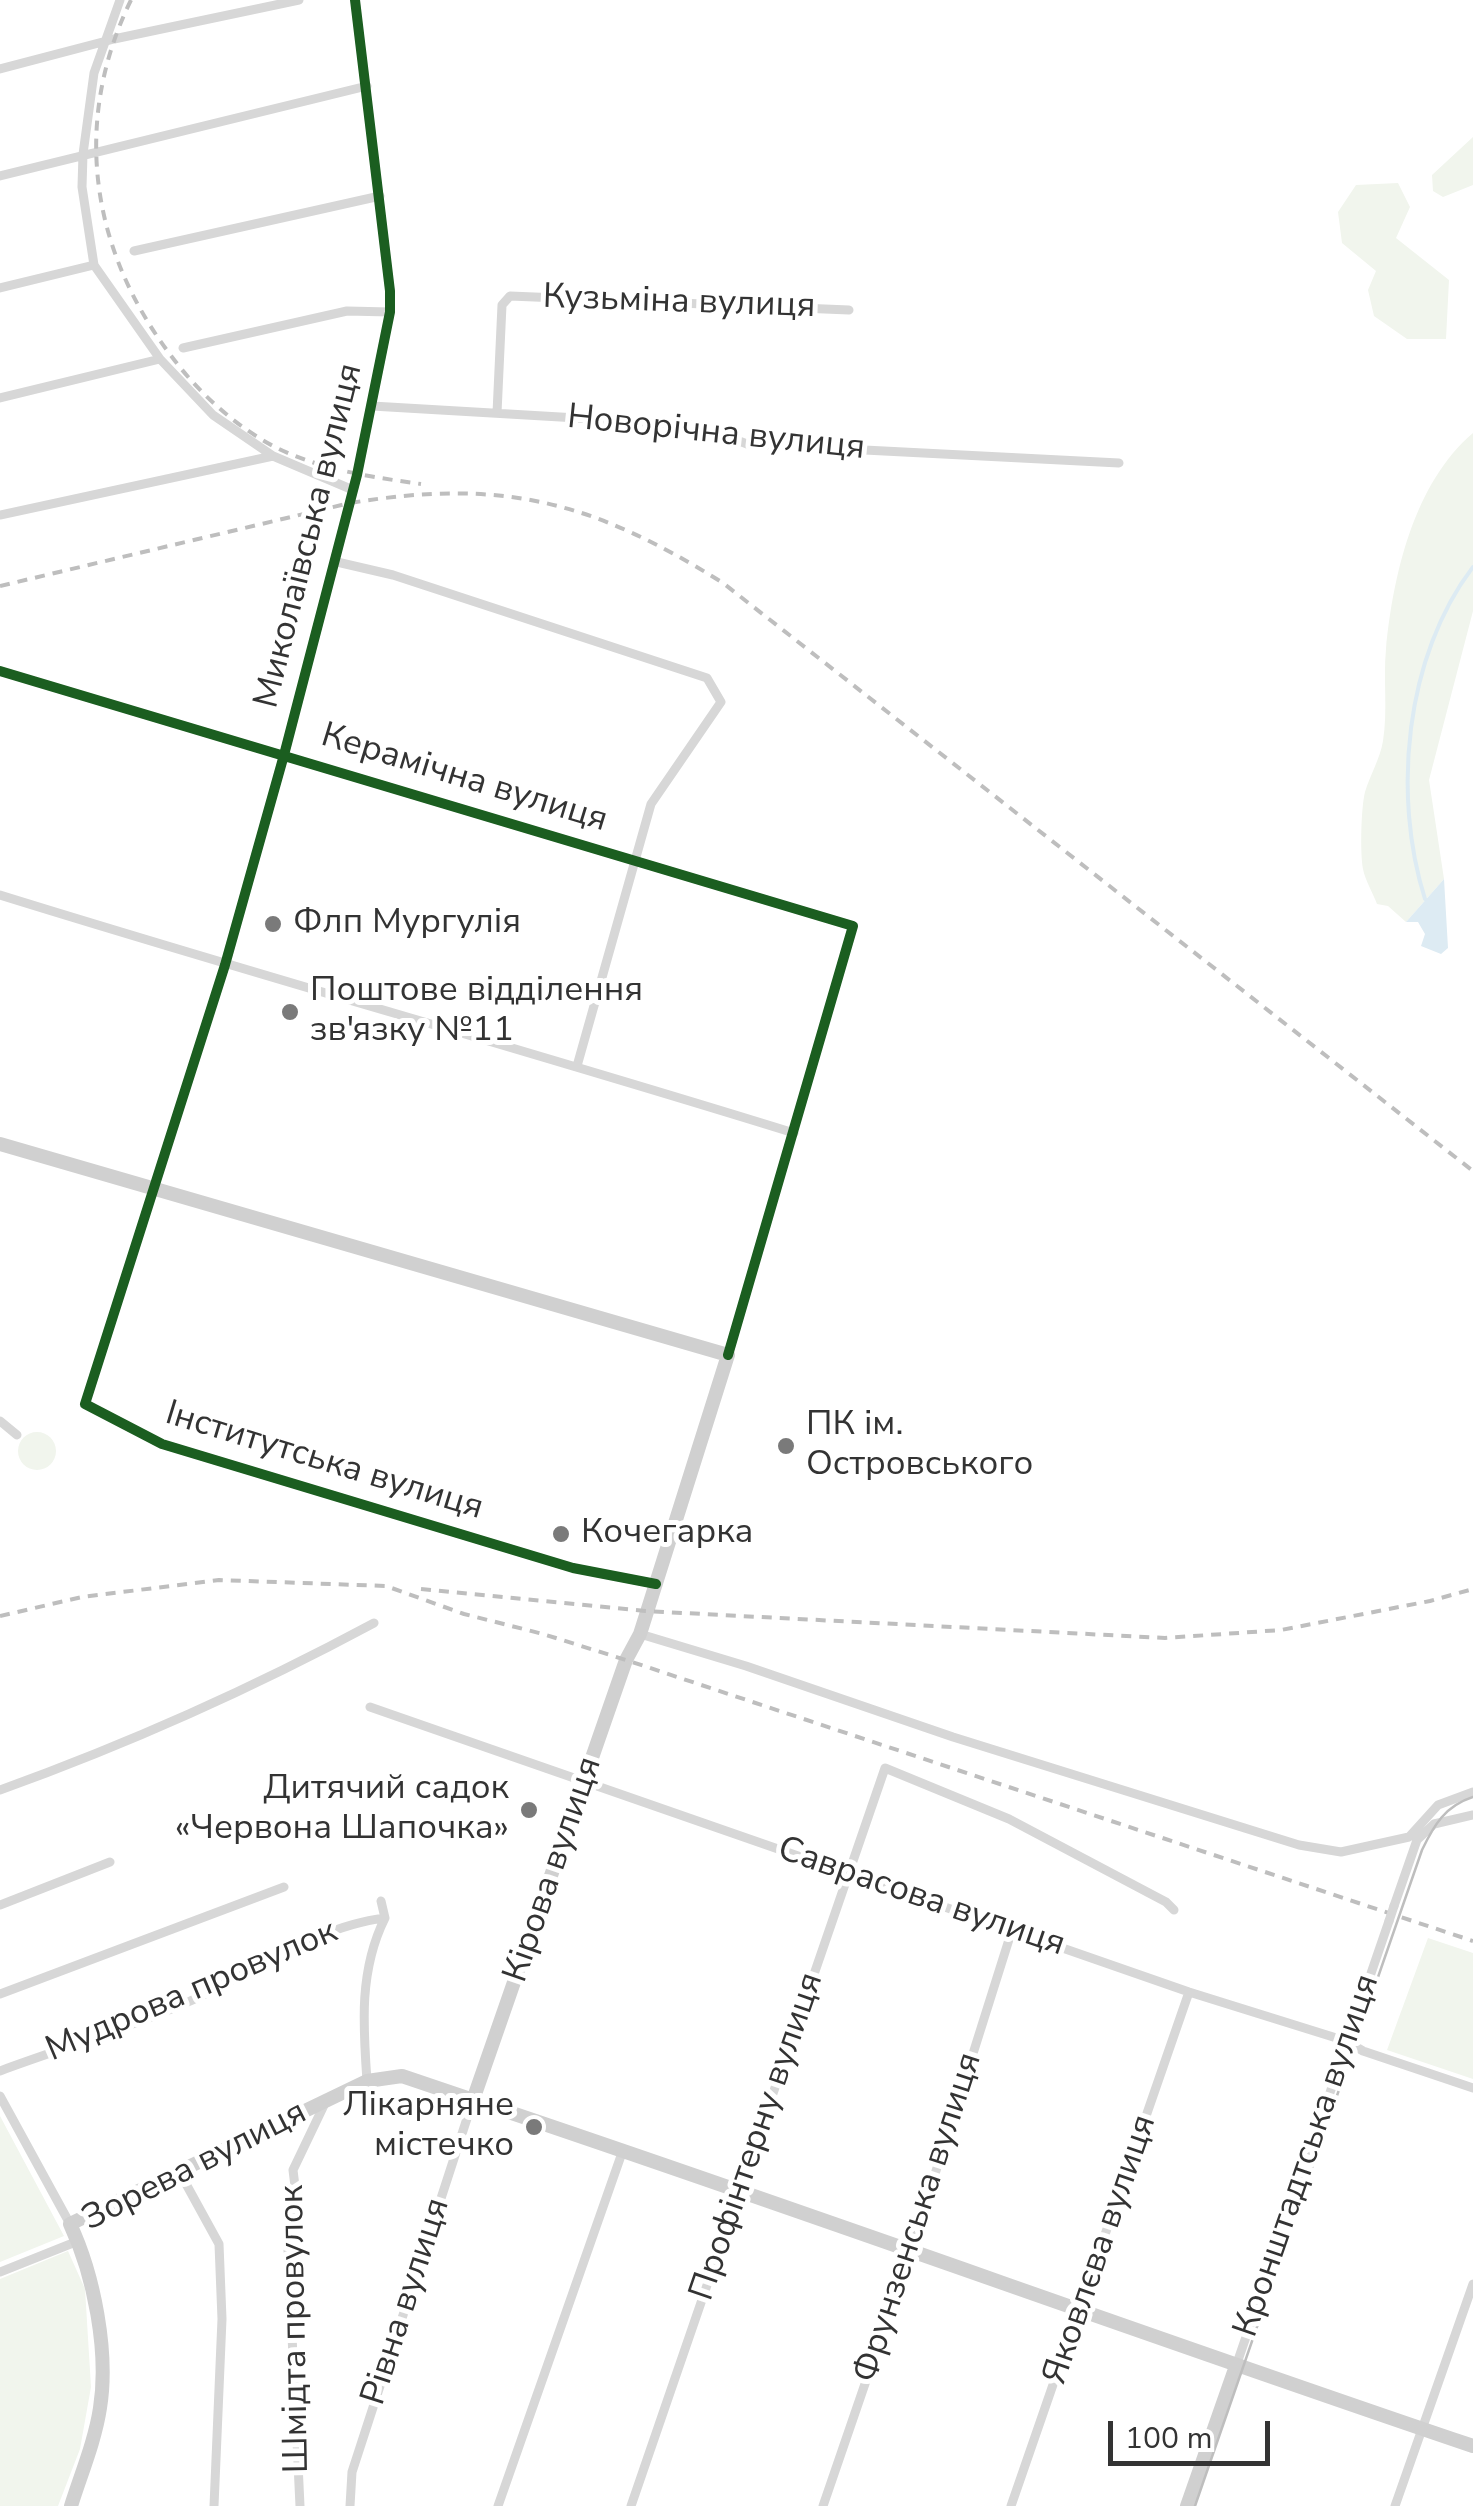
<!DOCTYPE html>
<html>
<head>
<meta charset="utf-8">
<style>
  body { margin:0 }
  #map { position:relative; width:1473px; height:2506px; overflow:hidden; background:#fff; font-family:"Nunito Sans",sans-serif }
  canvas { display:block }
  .scale { position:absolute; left:1108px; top:2421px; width:162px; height:45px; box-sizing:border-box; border:5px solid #333; border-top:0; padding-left:12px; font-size:30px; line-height:35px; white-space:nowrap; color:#333; -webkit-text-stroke:8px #fff; paint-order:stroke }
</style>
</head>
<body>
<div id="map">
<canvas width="1473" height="2506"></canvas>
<div class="scale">100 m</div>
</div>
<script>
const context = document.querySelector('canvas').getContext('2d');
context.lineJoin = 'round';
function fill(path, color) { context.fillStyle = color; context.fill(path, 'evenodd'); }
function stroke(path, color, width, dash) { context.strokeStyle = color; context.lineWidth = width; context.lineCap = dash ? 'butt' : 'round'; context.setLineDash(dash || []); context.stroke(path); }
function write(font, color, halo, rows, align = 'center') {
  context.font = font + ' "Nunito Sans",sans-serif'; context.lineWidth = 10; context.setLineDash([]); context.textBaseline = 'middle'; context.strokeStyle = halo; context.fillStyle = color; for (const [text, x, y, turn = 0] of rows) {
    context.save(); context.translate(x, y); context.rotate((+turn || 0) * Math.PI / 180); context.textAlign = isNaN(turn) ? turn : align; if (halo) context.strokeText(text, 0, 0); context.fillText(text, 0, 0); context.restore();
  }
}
const green = new Path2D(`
  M1473,137V185L1443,197L1433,191L1432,175Z
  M1398,183L1410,207L1396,238L1449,280L1446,339H1407L1374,316L1368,290L1376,271L1342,243L1338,212L1356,185Z
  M1473,433V611L1429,780L1444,879L1406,922L1388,906L1377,904C1373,893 1365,880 1363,869C1360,852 1361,808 1365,792C1370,775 1380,759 1383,741C1388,710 1383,680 1386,649C1393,575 1414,483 1473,433Z
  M18 1451a19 19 0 1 1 38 0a19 19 0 1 1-38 0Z
  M1428,1938L1473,1953V2079L1387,2050Z
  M0,2116L64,2236L0,2262Z
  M68,2251L85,2289L91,2387L80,2449L58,2506H0V2279Z`);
const water = new Path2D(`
  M1444,879L1448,948L1441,954L1421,946L1425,934L1418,922H1406Z`);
const stream = new Path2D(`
  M1425,899C1392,795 1405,656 1473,567`);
const street = new Path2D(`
  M120,0L94,73L83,154L82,187L94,265L160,359L213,415L273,456
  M355,0L390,291V312L357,475L284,755L225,965L85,1404L162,1444L573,1568L656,1584
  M0,69L114,39L299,0
  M0,176L367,86
  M134,251L380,196
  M0,288L94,265
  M183,348L347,311L390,312
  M0,398L160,359
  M372,406L697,425L747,444L1119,463
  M497,413L502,305L510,296L849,310
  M0,515L273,456L353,490
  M337,562L393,575L707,678L721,702L651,804L577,1066
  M0,671L853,926L728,1355
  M0,895C264,977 530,1051 794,1133
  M0,1421L17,1435
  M640,1634L746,1666L953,1737L1299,1845L1341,1852L1409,1837L1438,1805L1473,1792
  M370,1707L1189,1992L1346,2041L1363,2051L1473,2088
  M0,1790C128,1744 253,1688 374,1623
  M0,1905L110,1862
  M1394,1906L1417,1840L1434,1824L1473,1815
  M0,1994L284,1887
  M0,2071C62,2048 127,2029 188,2002C251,1974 316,1926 385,1918
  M367,2081C363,2025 359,1970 385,1918L381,1901
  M0,2096L70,2224
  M180,2173L219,2244L222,2319L214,2506
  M0,2272L78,2241
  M1236,2366L1389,1921
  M300,2506L287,2229L298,2211L293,2170L326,2101
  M350,2506L352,2472L473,2100
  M498,2506L623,2150
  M631,2506L885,1768L1009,1819L1166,1902L1174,1910
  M823,2506L911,2250L1012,1930
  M1011,2506L1189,1992
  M1395,2506L1473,2284`);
const secondary = new Path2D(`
  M0,1144L728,1355L640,1634L626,1660L473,2100C808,2212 1139,2333 1473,2446
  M71,2506C81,2474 95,2441 100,2408C109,2352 94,2275 70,2224L367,2081L402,2076L473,2100
  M1187,2506L1236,2366`);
const tram = new Path2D(`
  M1195,2506L1422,1850C1434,1825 1445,1806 1473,1797`);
const rail = new Path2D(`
  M131,0C71,123 91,251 172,357C199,393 235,426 275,447C321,470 371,477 421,484
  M0,586L350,503C503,478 592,501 723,583L1473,1171
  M421,1589L645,1611L1165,1638L1281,1630L1430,1601L1473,1589
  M0,1616L82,1597L219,1580L386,1586L464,1614L543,1634L626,1660L1473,1941`);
const streetBridge = new Path2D(`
  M1389,1921L1394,1906`);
const cycleway = new Path2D(`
  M355,0L390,291V312L357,475L284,755L225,965L85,1404L162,1444L573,1568L656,1584
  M0,671L853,926L728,1355`);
const markers = [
  [273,924,10,"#7a7a7a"],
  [290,1012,10,"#7a7a7a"],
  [786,1446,10,"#7a7a7a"],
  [561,1534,10,"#7a7a7a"],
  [529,1810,10,"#7a7a7a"],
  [534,2127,10,"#7a7a7a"]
];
const streetNames = [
  ["Кузьміна вулиця",679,303,2],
  ["Новорічна вулиця",716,434,6],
  ["Миколаївська вулиця",310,536,-76],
  ["Керамічна вулиця",464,779,17],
  ["Інститутська вулиця",324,1462,17],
  ["Кірова вулиця",554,1870,-71],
  ["Саврасова вулиця",921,1898,19],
  ["Мудрова провулок",192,1992,-23],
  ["Профінтерну вулиця",758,2137,-71],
  ["Кронштадтська вулиця",1308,2156,-71],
  ["Зорева вулиця",195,2167,-27],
  ["Фрунзенська вулиця",919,2218,-72],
  ["Яковлєва вулиця",1101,2250,-71],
  ["Рівна вулиця",407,2302,-72],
  ["Шмідта провулок",296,2329,-91]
];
const poiNames = [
  ["Флп Мургулія",293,924],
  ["Поштове відділення",310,992],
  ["зв'язку №11",310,1032],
  ["ПК ім.",806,1426],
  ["Островського",806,1466],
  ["Кочегарка",581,1534],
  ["Дитячий садок",509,1790,"right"],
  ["«Червона Шапочка»",509,1830,"right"],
  ["Лікарняне",514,2107,"right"],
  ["містечко",514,2147,"right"]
];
fill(green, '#f1f5ed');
fill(water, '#ddebf3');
stroke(stream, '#ddebf3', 4);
stroke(street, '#d7d7d7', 9);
stroke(secondary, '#d0d0d0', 14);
stroke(tram, '#bebebe', 2.5);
stroke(rail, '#bebebe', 4, [10, 8]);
stroke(streetBridge, '#d7d7d7', 9);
stroke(cycleway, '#1b5e20', 10);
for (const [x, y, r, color] of markers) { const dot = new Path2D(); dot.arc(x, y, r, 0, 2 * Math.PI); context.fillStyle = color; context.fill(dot); stroke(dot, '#fff', 4); }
write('35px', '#333', '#fff', streetNames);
write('35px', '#333', '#fff', poiNames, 'left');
</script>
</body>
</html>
